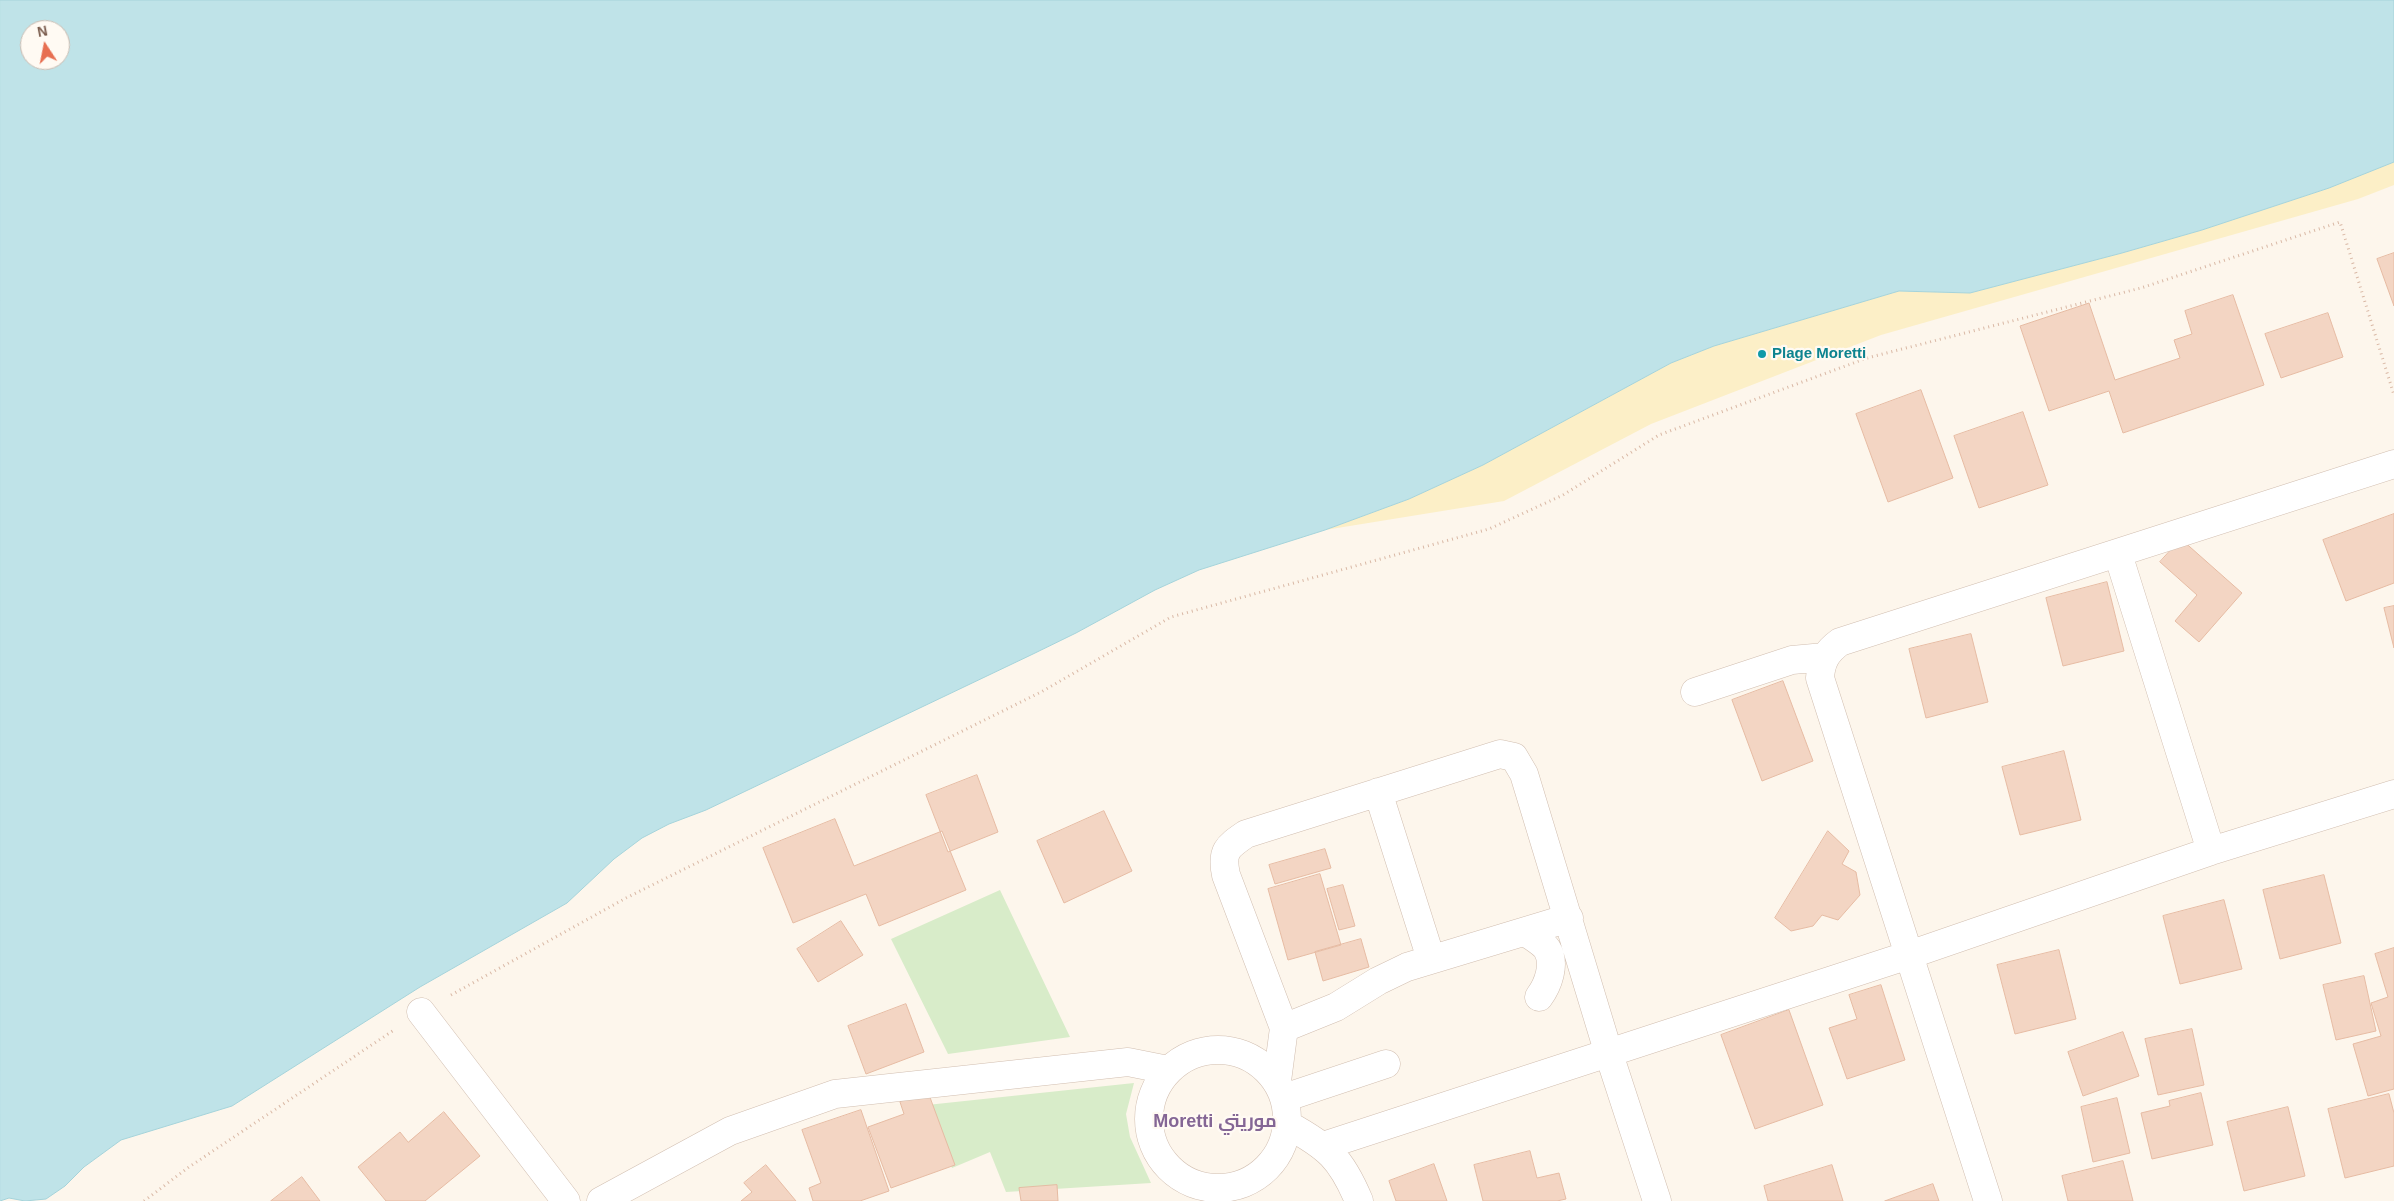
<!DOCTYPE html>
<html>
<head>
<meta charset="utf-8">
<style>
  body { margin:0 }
  #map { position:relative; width:2394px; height:1201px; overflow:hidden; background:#fdf6ec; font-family:Arial,sans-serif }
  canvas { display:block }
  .north { position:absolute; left:20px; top:20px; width:50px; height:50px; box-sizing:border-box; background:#fffaf3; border:1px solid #cabbb1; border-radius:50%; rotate:349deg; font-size:14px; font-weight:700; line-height:20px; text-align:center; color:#7a5c4d }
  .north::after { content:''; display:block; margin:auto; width:18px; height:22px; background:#e76f51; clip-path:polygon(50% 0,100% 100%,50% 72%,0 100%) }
</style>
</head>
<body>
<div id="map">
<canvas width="2394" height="1201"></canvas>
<div class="north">N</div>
</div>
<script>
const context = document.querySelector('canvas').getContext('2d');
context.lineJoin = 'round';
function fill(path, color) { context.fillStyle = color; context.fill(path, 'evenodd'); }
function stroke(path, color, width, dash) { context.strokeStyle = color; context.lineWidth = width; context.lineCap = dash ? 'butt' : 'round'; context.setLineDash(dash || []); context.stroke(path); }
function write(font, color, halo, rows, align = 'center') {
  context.font = font + ' Arial,Cairo,sans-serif'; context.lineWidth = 4.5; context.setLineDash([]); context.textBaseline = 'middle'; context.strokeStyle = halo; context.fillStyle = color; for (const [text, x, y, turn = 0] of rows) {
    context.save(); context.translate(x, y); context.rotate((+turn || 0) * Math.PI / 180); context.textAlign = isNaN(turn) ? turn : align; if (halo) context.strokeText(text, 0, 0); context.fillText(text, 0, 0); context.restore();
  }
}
const green = new Path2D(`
  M1000,890L1070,1037L948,1054L891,939Z
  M1134,1083L1126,1114L1130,1137L1151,1183L1006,1192L990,1152L952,1168L927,1105Z`);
const sand = new Path2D(`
  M2394,162V185L2358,199L1881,335L1651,424L1504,501L1325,530L1409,499L1483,465L1671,363L1714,346L1899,291L1970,293L2122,253L2202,230L2329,188Z`);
const water = new Path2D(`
  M0,0H2394V162L2329,188L2202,230L2122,253L1970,293L1899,291L1714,346L1671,363L1483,465L1409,499L1325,530L1199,570L1155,590L1076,633L1033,654L706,810L669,824L642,838L614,859L567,903L420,987L232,1106L121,1140L84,1167L65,1186L46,1199L25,1201L9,1198L0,1201ZM30,30H60V60H30Z`);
const building = new Path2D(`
  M2394,253V306L2377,259Z
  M2233,295L2264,385L2123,433L2109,391L2049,411L2020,326L2089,303L2115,380L2180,358L2174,340L2192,334L2185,311Z
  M2328,313L2343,357L2281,378L2265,334Z
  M1921,390L1953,478L1888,502L1856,414Z
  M2023,412L2048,485L1979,508L1954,436Z
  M2394,514V583L2346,601L2323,540Z
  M2181,539L2242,593L2199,642L2175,621L2197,595L2160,562Z
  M2107,582L2124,651L2063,666L2046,598Z
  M2394,606V648L2384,608Z
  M1971,634L1988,702L1926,718L1909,649Z
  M1783,681L1813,761L1762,781L1732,700Z
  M2064,751L2081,820L2020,835L2002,767Z
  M977,775L998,832L948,852L926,795Z
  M1104,811L1132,871L1064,903L1037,841Z
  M835,819L854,866L942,831L966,890L879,926L866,894L793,923L763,848Z
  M1828,831L1849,851L1842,864L1856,872L1860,895L1838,920L1822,915L1813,926L1791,931L1775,918Z
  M1325,849L1331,868L1275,884L1269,865Z
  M1320,874L1341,945L1288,960L1268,889Z
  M2324,875L2341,943L2280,959L2263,890Z
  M1343,885L1355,926L1339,930L1327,889Z
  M2224,900L2242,969L2180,984L2163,916Z
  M841,921L863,955L818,982L797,949Z
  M1361,939L1369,967L1323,981L1315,952Z
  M2394,948V1089L2368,1096L2353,1044L2381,1036L2371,1003L2388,997L2375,954Z
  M2059,950L2076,1019L2015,1034L1997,965Z
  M2364,976L2376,1031L2336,1040L2323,985Z
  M1881,985L1905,1060L1847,1079L1829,1028L1857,1019L1849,995Z
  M906,1004L924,1052L866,1074L848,1026Z
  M1789,1010L1823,1105L1755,1129L1721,1035Z
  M2192,1029L2204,1085L2158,1095L2145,1039Z
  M2123,1032L2139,1076L2083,1096L2068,1052Z
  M928,1092L955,1165L891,1188L868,1127L904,1114L900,1102Z
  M2201,1093L2213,1145L2152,1159L2141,1113L2170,1106L2169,1101Z
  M2389,1094L2394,1113V1166L2345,1178L2328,1109Z
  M2117,1098L2130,1153L2093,1162L2081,1107Z
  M2288,1107L2305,1176L2244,1191L2227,1122Z
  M861,1110L889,1191L860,1201H813L809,1188L821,1183L802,1130Z
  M444,1112L480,1156L425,1201H386L358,1167L400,1132L408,1142Z
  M1530,1151L1537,1178L1559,1173L1566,1199L1557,1201H1483L1474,1165Z
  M2123,1161L2133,1201H2068L2062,1176Z
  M1434,1164L1447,1201H1396L1389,1181Z
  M766,1165L796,1201H741L752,1192L744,1183Z
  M1832,1165L1843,1201H1768L1764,1186Z
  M302,1177L320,1201H271Z
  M1933,1184L1939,1201H1885Z
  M1057,1185L1058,1201H1021L1019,1188Z`);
const path = new Path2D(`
  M451,995L626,898L1041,692L1171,617L1489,529L1563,495L1659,435L1867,358L2141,288L2340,222L2394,395
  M144,1201L189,1167L394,1030`);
const minor = new Path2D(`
  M2118,554L2211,851
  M1695,692L1792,660L1825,657
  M1378,792L1431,959
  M1526,932C1532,937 1543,943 1547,949C1556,964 1548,985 1539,997
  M421,1012L566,1201
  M1284,1028L1336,1007L1378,981L1407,967L1569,918
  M1149 1119a69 69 0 1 1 138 0a69 69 0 1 1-138 0Z
  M1277,1081L1284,1028L1226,875C1221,851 1227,847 1246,834L1500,754L1514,757L1524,774L1608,1051L1657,1201
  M1284,1098L1386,1064
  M1288,1125C1328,1147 1341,1158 1359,1201
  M1323,1146L1909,955L2211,851L2394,794
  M601,1201L730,1131L835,1094L1128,1062L1168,1070
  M1988,1201L1820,678C1821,662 1826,652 1840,642L2394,464`);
const markers = [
  [1762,354,5,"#0f9aa8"]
];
const cultureNames = [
  ["Plage Moretti",1772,354]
];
const quarterNames = [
  ["Moretti موريتي",1215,1122]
];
fill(green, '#d8ecc9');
fill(sand, '#fcefc7');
fill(water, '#bfe3e8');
stroke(water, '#a5d3da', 1);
fill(building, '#f3d5c3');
stroke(building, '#e6bba3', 1);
stroke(minor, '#d1beb0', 29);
stroke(path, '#d9b8a5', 3, [1, 4]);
stroke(minor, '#fff', 28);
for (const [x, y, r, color] of markers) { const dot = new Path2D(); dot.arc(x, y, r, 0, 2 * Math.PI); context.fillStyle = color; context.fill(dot); stroke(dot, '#fffaf3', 2); }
write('bold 15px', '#0d838f', '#fffaf3', cultureNames, 'left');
write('bold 18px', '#846695', '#fffaf3', quarterNames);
</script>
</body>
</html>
